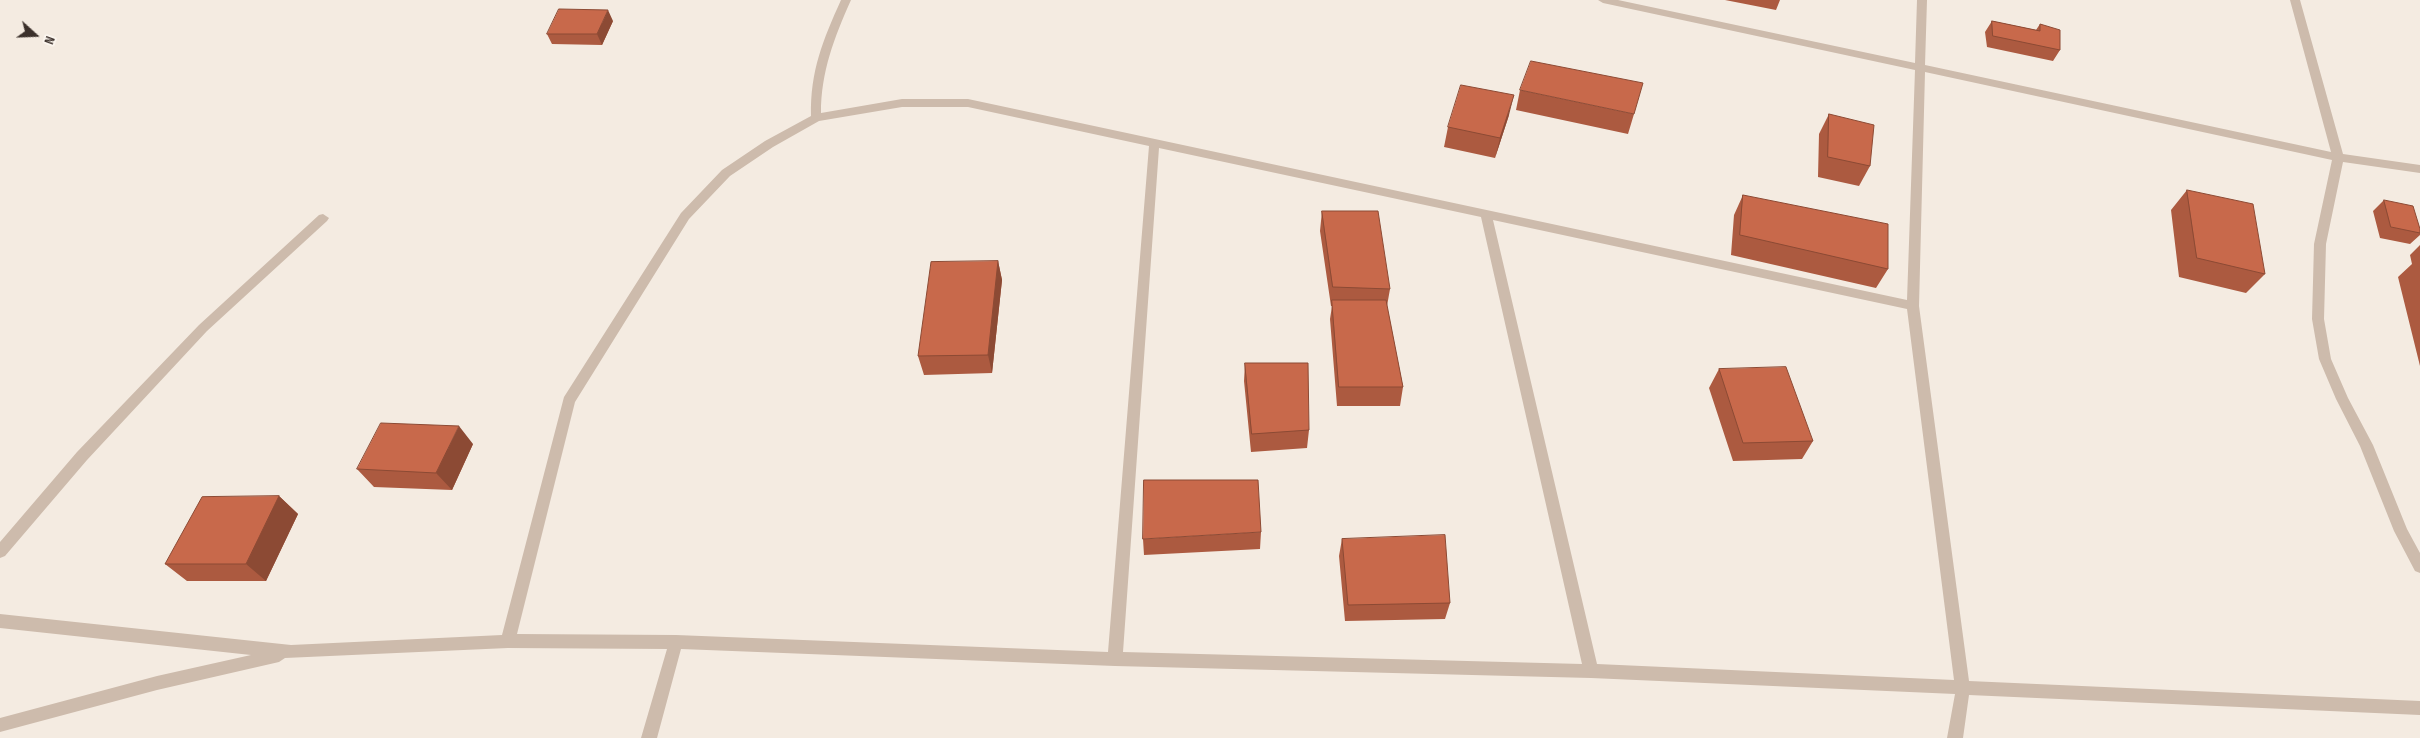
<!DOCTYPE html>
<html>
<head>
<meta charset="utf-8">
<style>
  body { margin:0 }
  #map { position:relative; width:2420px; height:738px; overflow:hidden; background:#f4ebe1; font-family:"Sofia Sans Condensed",sans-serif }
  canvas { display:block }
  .north { position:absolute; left:10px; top:10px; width:50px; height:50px; -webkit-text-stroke:4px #fbf5ee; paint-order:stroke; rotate:110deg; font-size:14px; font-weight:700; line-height:20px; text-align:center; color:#3b302b }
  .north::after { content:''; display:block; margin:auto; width:18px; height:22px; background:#3b302b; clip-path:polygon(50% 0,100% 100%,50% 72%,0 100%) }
</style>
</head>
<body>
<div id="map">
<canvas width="2420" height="738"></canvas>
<div class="north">N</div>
</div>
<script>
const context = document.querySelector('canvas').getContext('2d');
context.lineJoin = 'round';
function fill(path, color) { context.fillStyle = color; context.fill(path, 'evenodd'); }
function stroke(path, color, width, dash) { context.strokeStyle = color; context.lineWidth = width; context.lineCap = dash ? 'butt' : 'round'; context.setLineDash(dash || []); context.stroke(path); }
const minor = new Path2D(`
  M841,0H851C834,38 821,72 821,113L902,99H968L1907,300L1915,70L1603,3L1598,0H1618L1915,63L1917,0H1927L1925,65L2331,152L2290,0H2300L2343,154L2420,165V173L2343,162L2326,244L2324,319L2331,359L2348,398L2373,445L2407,529L2420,553V573L2415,571L2394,531L2360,446L2336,399L2319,359L2312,319L2314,244L2332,160L1925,72L1919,306L1969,681L2420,701V715L1969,695L1963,738H1947L1955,694L1591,678L1115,666L681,649L657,738H641L667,649L508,648L285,658L279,662L157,690L0,732V718L157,676L251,655L0,628V614L291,645L502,635L564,397L681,213L722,170L765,141L811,116C810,71 823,40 841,0ZM902,107H968L1149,146L1108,652L676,635L517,634L575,402L689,219L730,176L773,147L819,121ZM1159,148L1481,217L1582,664L1123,652ZM1493,220L1907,309L1954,680L1597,664Z
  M323,214L329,218L327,221L207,331L87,460L5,556L0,558V542L77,452L199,325L319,215Z`);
const wall = new Path2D(`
  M1725,0H1780L1776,10Z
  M613,21L602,45L552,44L547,34Z
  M1992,21L2036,30L2040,24L2060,50L2053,61L1987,47L1985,32Z
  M1520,90L1634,114L1628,134L1516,110Z
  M1829,114L1870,166L1859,186L1818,177L1819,134Z
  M1509,115L1495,158L1444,147L1448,127Z
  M2187,190L2265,274L2246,293L2179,277L2171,210Z
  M1743,195L1888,269L1876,288L1731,255L1734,215Z
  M2384,200L2420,233V235L2410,244L2380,238L2373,211Z
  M1322,211L1390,289L1387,306L1403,387L1400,406H1337L1330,319L1332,306H1331L1320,231Z
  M2420,245V366L2398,277L2412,264L2410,255Z
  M998,261L1002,280L992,373L924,375L918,356Z
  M1245,363L1309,430L1307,448L1251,452L1244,381Z
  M1719,369L1813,441L1802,459L1733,461L1709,388Z
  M473,444L452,490L374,487L357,469Z
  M279,496L298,514L266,581H187L165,564Z
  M1261,532L1260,549L1144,555L1143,539Z
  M1342,539L1450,603L1445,619L1345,621L1339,556Z`);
const shadedWall = new Path2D(`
  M608,10L613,21L602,45L597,34Z
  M1514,95L1509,115L1495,158L1500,138Z
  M998,261L1002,280L992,373L988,355Z
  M459,426L473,444L452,490L436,473Z
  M279,496L298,514L266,581L246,564Z`);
const building = new Path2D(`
  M559,9L608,10L597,34H547Z
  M1992,21L2040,31V24L2060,30V50L1993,36Z
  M1531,61L1643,83L1634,114L1520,90Z
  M1461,85L1514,95L1500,138L1448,127Z
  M1829,114L1874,125L1870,166L1828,157Z
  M2187,190L2253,204L2265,274L2197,258Z
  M1743,195L1888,224V269L1740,235Z
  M2384,200L2413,206L2420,229V233L2391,227Z
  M1322,211H1378L1390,289L1333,287Z
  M998,261L988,355L918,356L931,262Z
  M1332,300H1386L1403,387H1339Z
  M1245,363H1308L1309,430L1252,434Z
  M1786,367L1813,441L1743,443L1719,369Z
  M381,423L459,426L436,473L357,469Z
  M1144,480H1258L1261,532L1143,539Z
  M279,496L246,564H165L202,497Z
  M1445,535L1450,603L1348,605L1342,539Z`);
fill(minor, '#cdbbac');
fill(wall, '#ac5a40');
fill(shadedWall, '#8c4a34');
fill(building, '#c8694b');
stroke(building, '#8c4a34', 1);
</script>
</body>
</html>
